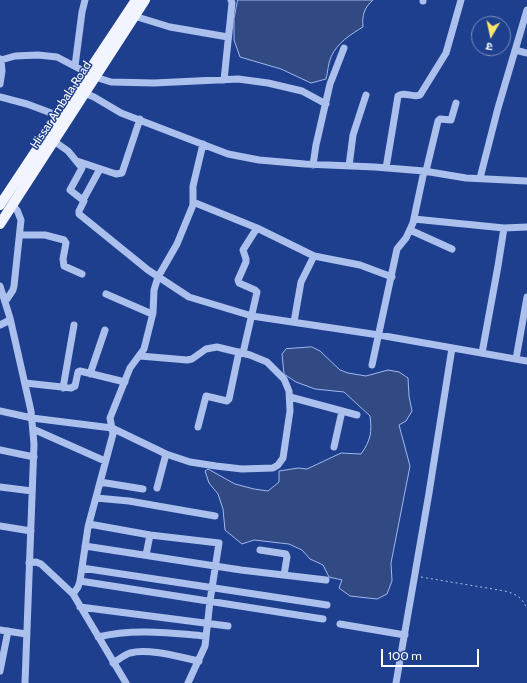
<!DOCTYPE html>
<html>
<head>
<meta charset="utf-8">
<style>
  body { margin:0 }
  #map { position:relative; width:527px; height:683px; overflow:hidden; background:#1e3f8e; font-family:Cabin,"Noto Sans Devanagari",sans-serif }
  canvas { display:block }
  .north { position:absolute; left:471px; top:16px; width:40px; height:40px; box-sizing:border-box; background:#1e3f8e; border:1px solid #788cbb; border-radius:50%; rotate:189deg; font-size:11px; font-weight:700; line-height:16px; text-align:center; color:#fff }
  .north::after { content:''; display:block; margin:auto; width:14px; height:18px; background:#fbe66c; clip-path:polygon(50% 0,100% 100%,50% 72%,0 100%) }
  .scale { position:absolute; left:381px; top:649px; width:98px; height:18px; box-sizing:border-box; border:2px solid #fff; border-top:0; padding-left:5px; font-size:12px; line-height:14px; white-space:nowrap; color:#fff; -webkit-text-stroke:3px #1e3f8e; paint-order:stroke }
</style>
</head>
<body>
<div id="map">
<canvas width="527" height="683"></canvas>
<div class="north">उ</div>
<div class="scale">100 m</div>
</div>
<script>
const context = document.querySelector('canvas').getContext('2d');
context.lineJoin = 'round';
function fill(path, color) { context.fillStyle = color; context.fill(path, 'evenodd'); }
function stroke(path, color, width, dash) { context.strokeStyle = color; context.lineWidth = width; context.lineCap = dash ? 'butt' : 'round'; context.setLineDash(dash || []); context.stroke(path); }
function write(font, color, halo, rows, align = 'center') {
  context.font = font + ' Cabin,sans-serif'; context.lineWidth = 3; context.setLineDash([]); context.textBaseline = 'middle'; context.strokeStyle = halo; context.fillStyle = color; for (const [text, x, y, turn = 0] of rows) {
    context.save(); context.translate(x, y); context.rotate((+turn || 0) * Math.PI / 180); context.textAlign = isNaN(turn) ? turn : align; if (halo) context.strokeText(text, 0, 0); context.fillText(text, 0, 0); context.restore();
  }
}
const water = new Path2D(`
  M238,0H373C364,8 362,15 363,27C351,34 337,43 331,57C328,63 328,72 326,79L311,83L281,69L240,57L234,40V19Z
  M312,347L320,351L340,370L348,373L366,376L388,370L399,372L408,378L409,396L412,411L406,421L399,425L410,466L391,563L392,581L387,594L377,599L350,596L339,588L342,580L329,577L323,565L310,559L302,550L289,544L254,540L242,544L225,530L223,509L218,494L209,483L205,471L208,469L235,484L254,489L268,491L279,482V471L298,468L307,469L341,453L361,454C371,440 372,432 370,416L344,392L315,389L296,382L284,374L282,354L286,349Z`);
const path = new Path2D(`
  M421,577L505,591C516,594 522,597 527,609`);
const minor = new Path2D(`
  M423,1V0
  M134,16L170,27L228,37
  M515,50L527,53
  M0,59L1,60L2,71L0,84
  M1,60L15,56L38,55L57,57L95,77L111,82L154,83L238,79L268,83L302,91L326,104
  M75,66L82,12L85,0
  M224,80L232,3L231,0
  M82,92L94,97L121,113L228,154L259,160L305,164L375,167L424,171L466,178L527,181
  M0,97L27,104L62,117
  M51,139L68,151L82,168L70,190L84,201L79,211V214L148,270L189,297L252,316L379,335L527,361
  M77,161L116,174L122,173L140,119
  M313,165L316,145L330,84L344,48
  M349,166L353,135L366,95
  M386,168L398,96C404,91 412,98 420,95L446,53L461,0
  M426,171L438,121L440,119L451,120L456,103
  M480,178L498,108L527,10
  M83,200L100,169
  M193,202L257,228L314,256L360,265L392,277
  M414,219L504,228L527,227
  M410,230L452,249
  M20,235H45L64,240L66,243L63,259L64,266L82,274
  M0,286L10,318L31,411L34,444L25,683
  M106,294L152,314
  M5,302L13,290L14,286L21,220L17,210L12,206
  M294,322L301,282L314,256
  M0,325L10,320
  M243,353L257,292L255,290L239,283L238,280L246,262V259L243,250L257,228
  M482,353L498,266L504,228
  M516,359L527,297
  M372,365L397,249L406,238L413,223L424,171
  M90,374L105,330
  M25,383L71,388L75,386L78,372L80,371L125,382
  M63,388L74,325
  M290,397L357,415
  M0,411L32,418L112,428L166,454L190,462L216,466L242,469L273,468L278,465L283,458L290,411L289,391L284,379L267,362L250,355L217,347L206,349L192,359L187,360L140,356
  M198,427L206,396L227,401L229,399L239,352
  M33,429L105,461
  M334,447L342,411
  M0,450L34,457
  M100,482L143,489
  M0,487L32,491
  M157,488L166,454
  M96,498L129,501L215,516
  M89,524L150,535L219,543L210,601L205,646L188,683
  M0,526L31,531
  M85,546L241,570L326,580
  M260,550L286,554L287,557L284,575
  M146,555L150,535
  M29,563L36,562L41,564L73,594L126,683
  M82,568L327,605
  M80,581L323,619
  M73,594L78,587L80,581L88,527L113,434L110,418L130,368L144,349L153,313L154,290L158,277L177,244L193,205V186L203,144
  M80,607L228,626
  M340,624L405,635
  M0,630L26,634
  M98,637C133,628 171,633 206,636
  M113,663C118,660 124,655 130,653C149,648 179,657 199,661
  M0,671L8,631
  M396,683L429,493L452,348`);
const major = new Path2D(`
  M0,205L136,0
  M0,224L145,0`);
const streetNames = [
  ["Hissar Ambala Road",61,105,-57]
];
fill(water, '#324a84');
stroke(water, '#a0b9ee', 1);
stroke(path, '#acc0ed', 1, [2, 3]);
stroke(minor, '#acc0ed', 7);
stroke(major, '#f2f5ff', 10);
write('12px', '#fff', '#1e3f8e', streetNames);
</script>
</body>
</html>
